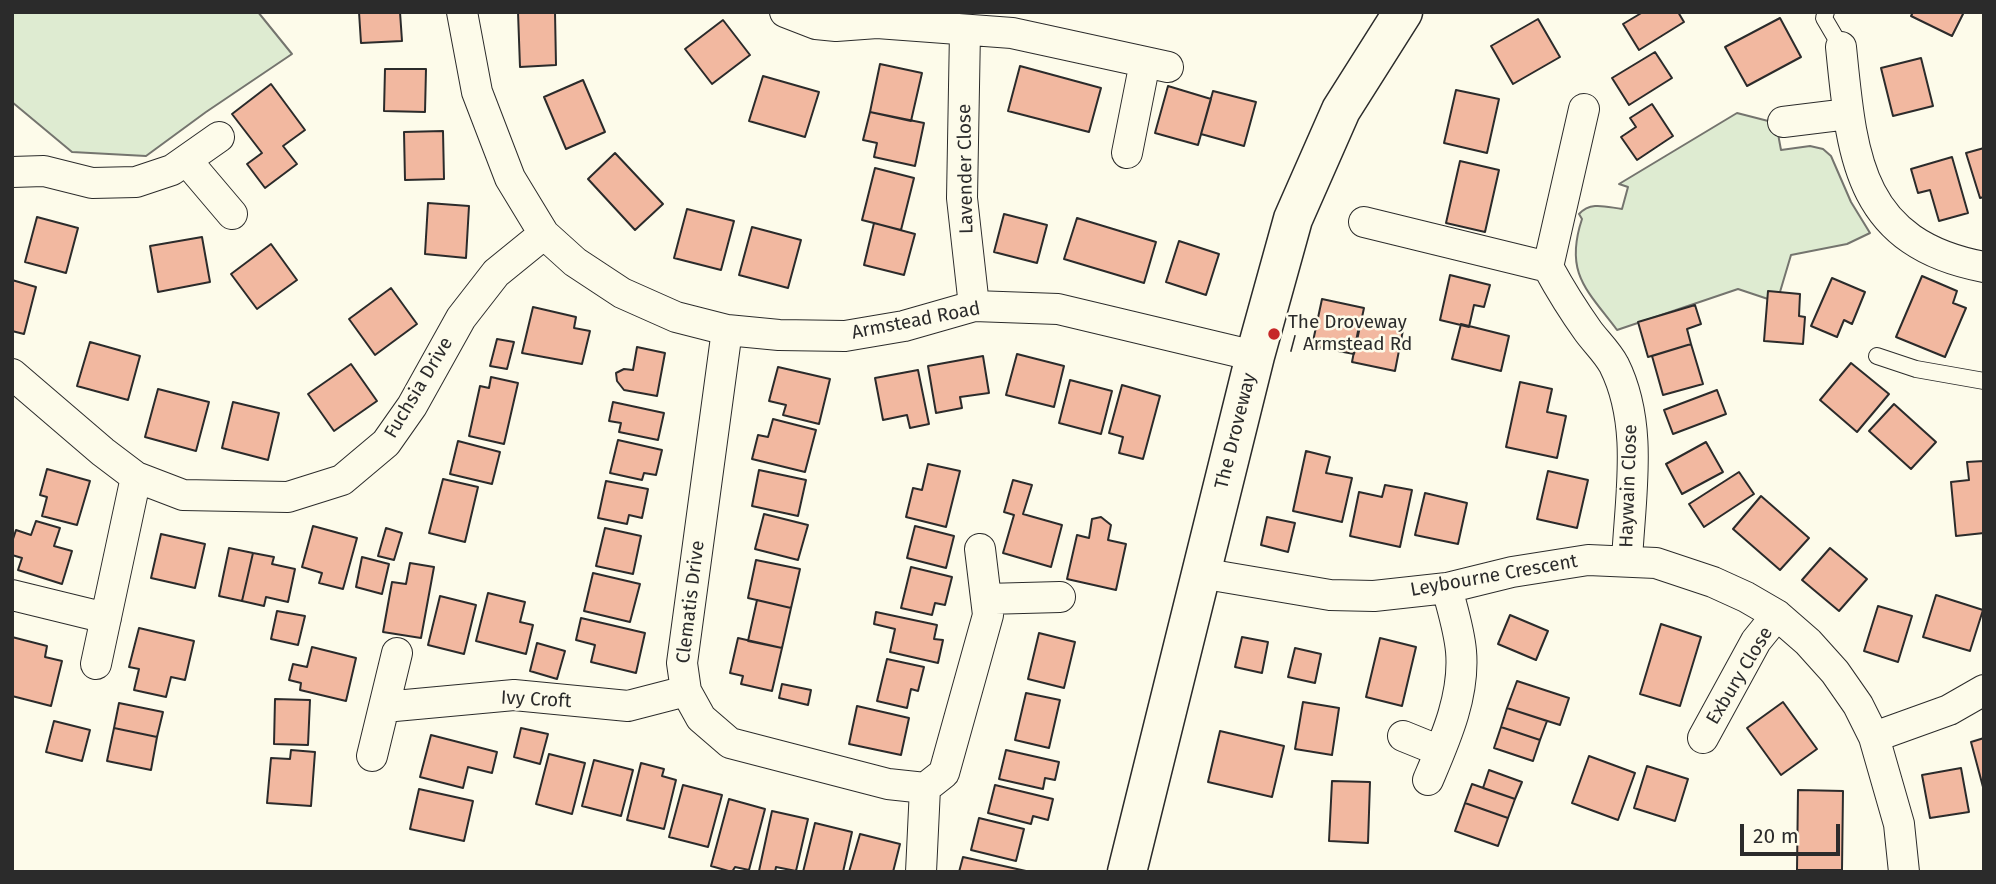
<!DOCTYPE html>
<html>
<head>
<meta charset="utf-8">
<style>
  body { margin:0 }
  #map { position:relative; width:1996px; height:884px; overflow:hidden; background:#fdfbea; font-family:"Fira Sans",sans-serif }
  canvas { display:block }
  .frame { position:absolute; inset:0; border:14px solid #2b2b2b; pointer-events:none }
  .scale { position:absolute; left:1740px; top:824px; width:100px; height:32px; box-sizing:border-box; border:4px solid #2b2b2b; border-top:0; padding-left:9px; font-size:21px; line-height:24px; white-space:nowrap; color:#2b2b2b; -webkit-text-stroke:5px #fdfbea; paint-order:stroke }
</style>
</head>
<body>
<div id="map">
<canvas width="1996" height="884"></canvas>
<div class="frame"></div>
<div class="scale">20 m</div>
</div>
<script>
const context = document.querySelector('canvas').getContext('2d');
context.lineJoin = 'round';
function fill(path, color) { context.fillStyle = color; context.fill(path, 'evenodd'); }
function stroke(path, color, width, dash) { context.strokeStyle = color; context.lineWidth = width; context.lineCap = dash ? 'butt' : 'round'; context.setLineDash(dash || []); context.stroke(path); }
function write(font, color, halo, rows, align = 'center') {
  context.font = font + ' "Fira Sans",sans-serif'; context.lineWidth = 5; context.setLineDash([]); context.textBaseline = 'middle'; context.strokeStyle = halo; context.fillStyle = color; for (const [text, x, y, turn = 0] of rows) {
    context.save(); context.translate(x, y); context.rotate((+turn || 0) * Math.PI / 180); context.textAlign = isNaN(turn) ? turn : align; if (halo) context.strokeText(text, 0, 0); context.fillText(text, 0, 0); context.restore();
  }
}
const green = new Path2D(`
  M12,12H258L292,54L206,112L146,156L72,152L12,102Z
  M1737,113L1776,123L1781,150L1810,146L1823,149L1831,156L1851,202L1870,233L1847,244L1791,255L1777,302L1738,289L1617,330C1587,290 1564,273 1582,219L1579,214C1591,201 1606,207 1622,209L1628,187L1619,184Z`);
const building = new Path2D(`
  M359,12H400L402,41L361,43Z
  M518,12H555L556,65L520,67Z
  M1643,12H1678L1684,22L1639,50L1623,24Z
  M1913,12H1964L1952,36L1911,16Z
  M1780,18L1801,57L1747,86L1725,47Z
  M1538,19L1560,57L1513,84L1491,46Z
  M723,20L750,55L712,84L685,49Z
  M1655,52L1672,78L1629,105L1612,78Z
  M1921,58L1933,106L1893,116L1881,68Z
  M880,64L922,73L911,121L870,112Z
  M1020,66L1101,88L1089,132L1008,111Z
  M385,69H426L425,112L384,111Z
  M763,76L819,92L805,137L749,121Z
  M583,80L605,132L566,149L544,97Z
  M271,84L305,130L283,146L297,164L265,188L247,164L262,153L232,114Z
  M1168,86L1211,99L1198,145L1155,133Z
  M1456,90L1499,99L1487,153L1444,143Z
  M1213,91L1256,102L1244,146L1201,134Z
  M1652,104L1673,136L1637,160L1621,137L1636,127L1630,118Z
  M870,112L924,123L915,166L874,157L877,143L863,140Z
  M443,131L444,179L405,180L404,132Z
  M1984,148V197L1980,198L1966,153Z
  M615,153L663,204L635,230L588,179Z
  M1952,157L1968,213L1939,221L1930,190L1918,193L1911,169Z
  M1460,161L1499,170L1485,232L1446,223Z
  M875,168L914,178L901,230L862,220Z
  M428,203L469,206L466,258L425,254Z
  M687,209L734,221L721,270L674,258Z
  M1004,214L1047,225L1037,263L994,252Z
  M37,217L78,228L66,273L25,262Z
  M1077,218L1156,242L1144,283L1064,259Z
  M874,223L915,234L904,275L864,265Z
  M752,227L801,240L788,288L739,275Z
  M202,237L210,282L158,292L150,246Z
  M1179,241L1219,254L1206,295L1166,282Z
  M271,244L297,280L257,309L231,274Z
  M1450,275L1490,285L1484,307L1474,305L1469,327L1440,320Z
  M1922,276L1957,291L1953,303L1966,308L1945,357L1896,337Z
  M1832,278L1865,292L1852,324L1844,320L1837,337L1811,326Z
  M12,280L36,287L24,334L12,331Z
  M391,288L417,324L375,355L349,319Z
  M1768,291L1800,294L1799,316L1805,317L1803,344L1764,341Z
  M1322,299L1364,308L1354,354L1312,346Z
  M1695,305L1701,324L1687,329L1691,344L1648,357L1638,322Z
  M533,307L576,317L574,328L590,331L582,364L522,353Z
  M1360,321L1403,330L1395,371L1352,362Z
  M1461,324L1509,336L1501,371L1452,359Z
  M497,339L514,342L507,369L490,366Z
  M90,342L140,356L128,400L77,386Z
  M1691,344L1703,384L1663,395L1652,356Z
  M637,347L665,353L657,396L624,390L617,381L616,373L624,369L633,370Z
  M1017,354L1064,366L1054,407L1006,395Z
  M983,356L989,393L960,397L962,408L936,413L928,366Z
  M1851,363L1889,394L1857,432L1820,400Z
  M351,364L377,401L334,431L308,394Z
  M778,367L830,379L819,424L783,415L786,405L769,401Z
  M918,370L929,424L910,428L907,415L883,420L875,378Z
  M491,377L518,383L504,444L469,436L480,386L489,388Z
  M1070,380L1112,391L1101,434L1059,423Z
  M1520,382L1552,389L1547,412L1566,416L1557,458L1506,447Z
  M1122,385L1160,396L1143,459L1119,453L1123,437L1109,433Z
  M158,389L209,402L196,451L145,437Z
  M1717,390L1726,414L1673,434L1664,410Z
  M233,402L279,413L268,460L222,448Z
  M613,402L664,413L658,440L619,432L621,423L609,421Z
  M1894,404L1936,442L1911,469L1869,431Z
  M773,419L816,430L805,472L752,459L758,435L768,437Z
  M618,440L662,450L656,475L644,473L642,480L610,473Z
  M458,441L500,452L492,484L450,474Z
  M1706,442L1723,472L1682,494L1666,464Z
  M1306,451L1330,457L1326,473L1352,478L1342,522L1293,511Z
  M1984,461V533L1956,536L1951,482L1969,480L1967,462Z
  M928,464L960,471L946,527L906,517L913,488L922,490Z
  M47,469L90,481L77,525L42,516L47,497L40,495Z
  M759,470L806,480L798,516L752,506Z
  M1548,471L1588,480L1577,528L1537,519Z
  M1739,472L1754,494L1704,527L1689,504Z
  M443,479L478,487L465,542L429,533Z
  M1013,480L1032,485L1023,514L1062,525L1051,567L1003,553L1014,515L1004,512Z
  M606,481L648,489L642,518L629,515L627,524L598,518Z
  M1385,485L1412,490L1400,547L1350,536L1359,492L1382,497Z
  M1425,493L1467,503L1458,544L1415,535Z
  M1761,496L1809,538L1780,570L1733,529Z
  M764,514L808,525L798,560L755,549Z
  M1101,517L1111,525L1108,540L1126,544L1116,590L1067,579L1077,535L1089,538L1092,519Z
  M1267,517L1295,523L1288,552L1261,545Z
  M36,521L60,528L54,546L72,551L62,584L18,570L22,558L12,555V542L16,530L31,535Z
  M313,526L357,538L343,589L319,583L322,573L302,567Z
  M915,526L954,536L946,568L907,558Z
  M386,528L402,533L394,560L378,556Z
  M605,528L641,536L633,574L596,566Z
  M161,534L205,544L195,588L151,578Z
  M229,548L253,553L242,601L219,596Z
  M1830,548L1867,579L1839,611L1802,580Z
  M253,553L274,557L272,564L295,569L288,602L266,597L264,606L242,601Z
  M362,557L389,564L382,594L356,587Z
  M756,560L800,569L791,608L748,598Z
  M410,563L434,567L421,638L383,632L392,582L406,584Z
  M911,567L952,577L945,605L935,603L932,615L901,608Z
  M593,573L640,584L630,622L584,611Z
  M488,593L525,602L520,622L533,625L526,654L476,641Z
  M1936,595L1983,610L1970,651L1923,637Z
  M440,596L476,605L464,654L428,645Z
  M757,600L791,608L782,648L748,641Z
  M1878,606L1912,616L1898,662L1864,651Z
  M277,611L305,616L298,645L271,639Z
  M876,612L937,625L934,639L943,640L938,663L890,652L895,629L874,624Z
  M1510,615L1548,631L1536,660L1498,644Z
  M581,618L645,633L636,673L591,662L595,645L576,640Z
  M1661,624L1701,637L1680,706L1640,694Z
  M139,628L194,641L185,680L171,677L166,697L134,690L139,669L129,667Z
  M1039,633L1075,642L1064,688L1028,679Z
  M12,637L47,646L45,657L62,661L51,706L12,696Z
  M1242,637L1268,642L1262,673L1235,667Z
  M738,638L782,648L772,691L741,684L743,676L730,673Z
  M1380,638L1416,647L1402,706L1366,697Z
  M537,643L565,651L557,679L530,671Z
  M312,647L356,658L346,701L300,690L301,683L289,680L293,664L307,667Z
  M1295,648L1321,654L1315,683L1288,677Z
  M887,659L924,667L918,691L911,689L907,708L877,701Z
  M1517,681L1569,698L1560,725L1507,708Z
  M782,684L811,690L808,705L779,698Z
  M1026,693L1060,700L1049,748L1015,740Z
  M275,699L310,700L308,745L274,744Z
  M1303,702L1339,708L1332,755L1295,749Z
  M1783,702L1817,749L1781,775L1747,728Z
  M119,703L163,712L157,737L114,728Z
  M857,706L909,718L901,755L849,744Z
  M1507,708L1547,721L1540,740L1501,727Z
  M54,721L90,730L82,761L46,752Z
  M1501,727L1540,740L1533,761L1494,748Z
  M114,728L157,737L151,770L107,761Z
  M521,728L548,734L540,764L514,757Z
  M1220,731L1284,746L1272,797L1208,782Z
  M431,735L497,752L492,773L468,767L463,788L420,777Z
  M1984,738V787H1983L1971,742Z
  M291,750L315,752L311,806L267,803L271,758L290,759Z
  M1006,750L1059,762L1055,780L1045,778L1043,789L999,779Z
  M549,754L585,763L572,814L536,804Z
  M1589,756L1635,773L1618,820L1572,803Z
  M594,760L633,770L621,816L582,806Z
  M641,763L664,769L662,776L676,780L664,829L627,820Z
  M1647,766L1688,779L1675,821L1634,808Z
  M1961,768L1969,812L1930,818L1922,775Z
  M1489,770L1522,782L1515,799L1483,788Z
  M1332,781L1370,782L1368,843L1329,841Z
  M1472,784L1515,799L1508,818L1465,803Z
  M683,785L722,795L708,847L669,837Z
  M995,785L1053,799L1048,820L1033,816L1031,824L988,813Z
  M419,789L473,801L464,841L410,829Z
  M1798,790L1843,791L1842,870H1797Z
  M729,799L765,809L749,870L735,867L732,872L711,866Z
  M1465,803L1508,818L1498,846L1455,831Z
  M772,811L808,819L796,871L776,867L775,872L759,871Z
  M979,818L1024,829L1016,861L971,850Z
  M815,823L852,832L843,872H803Z
  M860,834L900,844L893,872H849Z
  M963,857L1026,871L959,872Z`);
const lane = new Path2D(`
  M1826,12L1824,18L1841,47
  M1877,356L1916,369L1984,381`);
const street = new Path2D(`
  M462,12L477,92L510,178L544,234L575,262L622,293L676,317L727,330L779,335L845,336L904,326L974,306L1058,309L1255,356
  M785,12L816,24L836,26L877,23L1012,33L1168,67
  M965,31L962,198L974,306
  M1841,47C1852,156 1857,243 1984,267
  M1584,109L1548,267C1560,289 1573,310 1588,331C1596,342 1607,352 1614,365C1644,425 1630,496 1627,561
  M1783,122L1848,114
  M1127,153L1145,62
  M187,161L232,214
  M12,172L44,171L92,183L136,182L172,170L219,137
  M1364,222L1548,267
  M727,330L682,663L686,691L701,718L730,743L888,784L925,788L944,773L988,615L980,549
  M12,374L103,452L136,477L183,495L288,497L342,480L386,443L412,406L461,318L496,273L544,234
  M1200,573L1330,595L1374,596L1447,588L1512,572L1588,560L1656,563L1713,582L1746,597L1777,615L1808,642L1835,672L1858,705L1874,737L1899,824L1904,872
  M12,595L106,618
  M986,599L1060,597
  M96,664L136,477
  M384,707L514,695L628,706L686,691
  M1403,736L1440,751
  M1874,737L1949,710L1984,690
  M1703,738L1756,641L1777,615
  M372,756L397,653
  M1428,780C1445,740 1465,696 1461,651C1459,629 1452,608 1447,588
  M921,872L925,788`);
const secondary = new Path2D(`
  M1127,872L1255,356L1293,219L1341,110L1403,12`);
const markers = [
  [1274,334,7,"#c62828"]
];
const streetNames = [
  ["Lavender Close",966,169,-91],
  ["Armstead Road",916,321,-11],
  ["Fuchsia Drive",419,388,-59],
  ["The Droveway",1236,431,-76],
  ["Haywain Close",1629,486,-88],
  ["Leybourne Crescent",1494,576,-10],
  ["Clematis Drive",691,602,-83],
  ["Exbury Close",1740,676,-59],
  ["Ivy Croft",536,700,3]
];
const poiNames = [
  ["The Droveway",1288,323],
  ["/ Armstead Rd",1288,345]
];
fill(green, '#deebd1');
stroke(green, '#74746e', 2);
fill(building, '#f2b8a0');
stroke(building, '#2b2b2b', 2);
stroke(lane, '#2b2b2b', 18);
stroke(street, '#2b2b2b', 32);
stroke(secondary, '#2b2b2b', 41);
stroke(lane, '#fdfbea', 16);
stroke(street, '#fdfbea', 30);
stroke(secondary, '#fdfbea', 38);
for (const [x, y, r, color] of markers) { const dot = new Path2D(); dot.arc(x, y, r, 0, 2 * Math.PI); context.fillStyle = color; context.fill(dot); stroke(dot, '#fdfbea', 2.5); }
write('19px', '#2b2b2b', '#fdfbea', streetNames);
write('19px', '#2b2b2b', '#fdfbea', poiNames, 'left');
</script>
</body>
</html>
